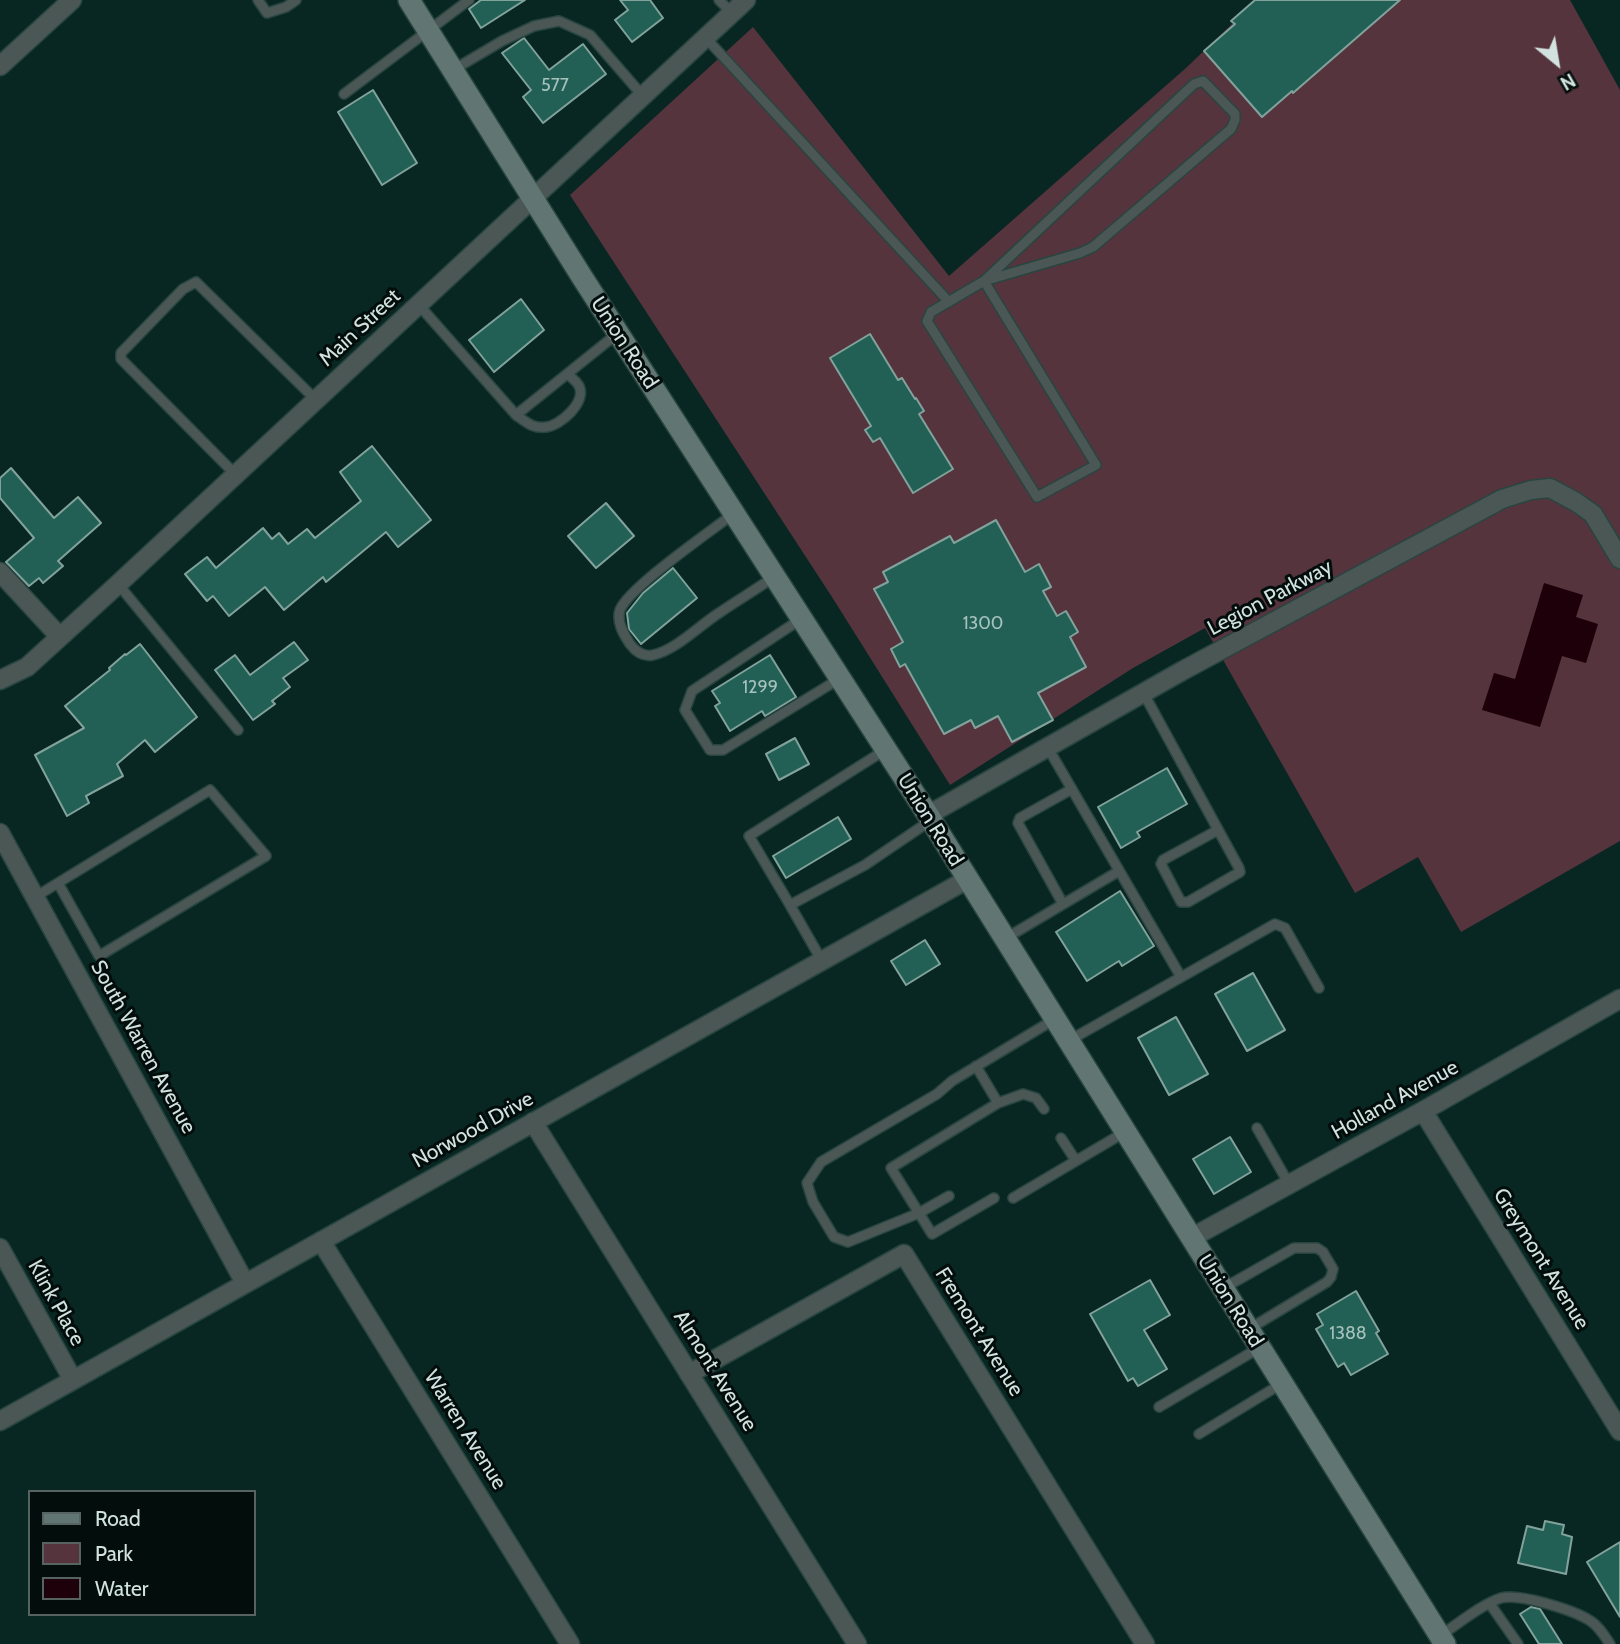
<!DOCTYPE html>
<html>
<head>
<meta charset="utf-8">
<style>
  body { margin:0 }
  #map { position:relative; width:1620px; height:1644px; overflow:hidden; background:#082722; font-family:Cabin,sans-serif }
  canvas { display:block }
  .legend { position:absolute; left:28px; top:1490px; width:228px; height:126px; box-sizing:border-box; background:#030d0b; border:2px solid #566360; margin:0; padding:9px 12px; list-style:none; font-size:21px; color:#d2e3df }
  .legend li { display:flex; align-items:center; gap:14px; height:35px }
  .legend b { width:35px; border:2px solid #566360 }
  .north { position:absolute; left:1522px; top:28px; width:70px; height:70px; -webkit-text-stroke:5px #030d0b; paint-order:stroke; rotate:150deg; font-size:19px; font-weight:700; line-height:28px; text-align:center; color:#d2e3df }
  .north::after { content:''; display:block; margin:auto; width:24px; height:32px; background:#d2e3df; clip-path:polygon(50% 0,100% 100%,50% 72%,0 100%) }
</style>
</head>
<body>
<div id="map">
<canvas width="1620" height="1644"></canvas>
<ul class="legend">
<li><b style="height:9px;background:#617672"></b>Road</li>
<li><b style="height:19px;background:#56343e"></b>Park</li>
<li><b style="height:19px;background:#1e000a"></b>Water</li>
</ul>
<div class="north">N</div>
</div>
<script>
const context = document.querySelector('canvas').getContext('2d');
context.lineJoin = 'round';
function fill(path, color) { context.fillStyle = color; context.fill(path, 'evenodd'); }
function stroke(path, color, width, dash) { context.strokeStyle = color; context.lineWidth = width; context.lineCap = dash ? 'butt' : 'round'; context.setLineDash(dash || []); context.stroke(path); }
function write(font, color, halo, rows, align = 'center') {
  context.font = font + ' Cabin,sans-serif'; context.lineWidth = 6; context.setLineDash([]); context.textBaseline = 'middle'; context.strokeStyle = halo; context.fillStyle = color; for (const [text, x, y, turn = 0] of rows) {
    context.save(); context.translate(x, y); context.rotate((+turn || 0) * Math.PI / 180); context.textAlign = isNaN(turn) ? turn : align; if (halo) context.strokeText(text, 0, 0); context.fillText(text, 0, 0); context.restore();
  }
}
const green = new Path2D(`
  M1257,0H1570L1620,90V841L1461,932L1418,857L1355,893L1205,628L1133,668L950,785L832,597L570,195L753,27L949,276L1186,68Z`);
const water = new Path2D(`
  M1544,583L1583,595L1576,617L1598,624L1586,663L1562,656L1540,727L1482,710L1494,673L1515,679Z`);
const building = new Path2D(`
  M481,0H525L481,28L469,9Z
  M620,0H650L663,18L632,42L615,20L628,10Z
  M1255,0H1400L1293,93L1292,91L1262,117L1204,51L1235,24L1231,21Z
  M524,38L549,70L583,44L606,74L543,123L523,97L531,90L502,53Z
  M373,90L417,163L382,185L338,112Z
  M521,299L544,330L494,372L469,340Z
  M870,334L898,380L902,378L915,399L916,398L924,411L919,414L953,469L913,493L880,438L873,442L865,430L871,426L830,358Z
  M372,446L431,520L398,547L386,532L326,582L323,577L284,610L265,587L229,616L213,596L207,601L185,574L207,557L216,568L263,528L272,539L279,533L288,544L307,529L315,538L361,501L340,472Z
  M11,468L54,518L78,497L101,523L58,561L63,566L43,583L39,578L29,586L6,562L34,538L0,498V478Z
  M606,503L634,536L596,568L568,536Z
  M996,520L1025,572L1039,564L1051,587L1043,591L1057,616L1066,611L1078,632L1070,637L1086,667L1038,693L1053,720L1012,742L998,716L975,728L971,720L944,734L905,664L900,667L891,649L903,642L874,589L888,582L883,572L950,536L954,543Z
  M673,568L697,598L641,644L629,629L627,613L643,593Z
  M294,642L308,660L283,678L290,687L272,701L275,704L253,720L215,670L235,655L250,675Z
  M140,644L197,717L155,752L145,740L117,764L123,776L86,796L89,803L67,816L35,755L84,728L65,706L110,670L109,668L125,654L126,655Z
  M770,655L796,697L765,716L762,711L730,731L715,706L720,703L712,691Z
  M795,738L809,764L779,780L766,754Z
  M1167,768L1187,804L1137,832L1140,837L1121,848L1098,807Z
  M838,817L851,839L786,878L773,856Z
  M1120,891L1154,946L1122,966L1119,961L1087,981L1056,932Z
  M925,940L940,964L906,985L891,961Z
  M1253,973L1285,1030L1247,1051L1215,994Z
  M1176,1017L1208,1074L1169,1095L1138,1038Z
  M1230,1137L1251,1172L1214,1194L1193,1159Z
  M1150,1280L1170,1315L1144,1330L1167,1369L1138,1386L1133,1378L1128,1381L1090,1314Z
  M1356,1291L1379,1331L1376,1333L1388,1354L1351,1375L1344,1363L1338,1367L1316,1329L1323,1325L1317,1314Z
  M1545,1521L1564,1525L1562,1534L1572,1537L1566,1574L1518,1563L1527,1526L1543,1530Z
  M1620,1542V1617L1587,1562Z
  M1531,1607L1540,1609L1562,1644H1539L1520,1614Z`);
const lane = new Path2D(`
  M258,0L267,13L286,7L296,0
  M719,0L732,13
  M705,37L949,302
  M453,70L502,41L534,26L559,21L590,35L642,95
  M1203,81L1235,114V120L1231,129L1093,247L1080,253L984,281L1194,84Z
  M344,94L469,0
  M984,281L1096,465L1037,497L927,321L931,312Z
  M418,304L516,415L618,333
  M516,415C526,422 533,429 546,427C560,426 587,402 579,386C577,382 571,377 567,374
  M236,475L121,359V353L183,289L196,282L316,400
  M733,514C711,531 628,588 620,610C616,622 624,635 630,644C636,652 643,657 653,655C675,650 697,628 716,615C735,602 755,590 774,577
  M118,584L238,730
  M801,619L692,691L685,710L710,750H723L839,679
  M1144,694L1239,868L1240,872L1188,902H1181L1161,864L1163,860L1218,830
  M1048,748L1181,977
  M885,750L749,836L790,905L865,865L930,821
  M35,897L210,790L266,856L99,956L58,883
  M1063,904L1018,823L1020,818L1072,789
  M790,905L822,961
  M1006,938L1119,871
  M1070,1040L1275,924L1285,928L1319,988
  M976,1066L998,1103
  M1257,1128L1289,1184
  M1061,1138L1076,1161
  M949,1196L919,1213L848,1242L834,1237L813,1202L807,1183L821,1162L937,1094L952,1081L1055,1019
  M994,1198L932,1234L891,1168L998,1103L1023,1094L1036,1098L1044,1109
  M1013,1198L1125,1132
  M1222,1289L1294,1248H1317L1323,1252L1333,1269L1331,1277L1327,1282L1249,1329
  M1159,1407L1259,1348
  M1199,1434L1281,1384
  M1490,1604L1518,1644
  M1441,1635C1458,1624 1482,1604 1501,1598C1519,1593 1573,1610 1589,1620C1598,1625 1604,1635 1610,1644`);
const street = new Path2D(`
  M0,66L72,0
  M0,572L60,637
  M0,680L27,667L116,586L746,0
  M928,815L1182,671L1502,499L1531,490L1550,488L1576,502L1593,514L1620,559
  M0,833L245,1283
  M1423,1111L1620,1431
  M533,1122L857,1644
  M1191,1238L1423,1111L1620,999
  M321,1241L570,1644
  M0,1248L73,1380
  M689,1374L904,1254L1145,1644
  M0,1421L968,879`);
const secondary = new Path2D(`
  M409,0L582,277L928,815L1445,1644`);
const numberNames = [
  ["577",555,86],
  ["1300",983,624],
  ["1299",760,688],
  ["1388",1348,1334]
];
const streetNames = [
  ["Main Street",360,328,-43],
  ["Union Road",624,343,57],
  ["Legion Parkway",1270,598,-28],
  ["Union Road",930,820,58],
  ["South Warren Avenue",143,1047,61],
  ["Holland Avenue",1395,1100,-29],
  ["Norwood Drive",473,1130,-29],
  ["Greymont Avenue",1541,1259,58],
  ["Union Road",1230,1301,58],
  ["Klink Place",56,1303,61],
  ["Fremont Avenue",979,1332,58],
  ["Almont Avenue",715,1371,58],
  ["Warren Avenue",465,1430,58]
];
fill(green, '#56343e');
fill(water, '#1e000a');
fill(building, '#225f55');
stroke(building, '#82a29c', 2);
stroke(lane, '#284540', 12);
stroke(street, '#284540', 21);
stroke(secondary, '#284540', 24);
stroke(lane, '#4b5755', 9);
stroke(street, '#4b5755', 18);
stroke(secondary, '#617672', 21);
write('18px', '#a6c2bc', null, numberNames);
write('21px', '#d2e3df', '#030d0b', streetNames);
</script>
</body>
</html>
